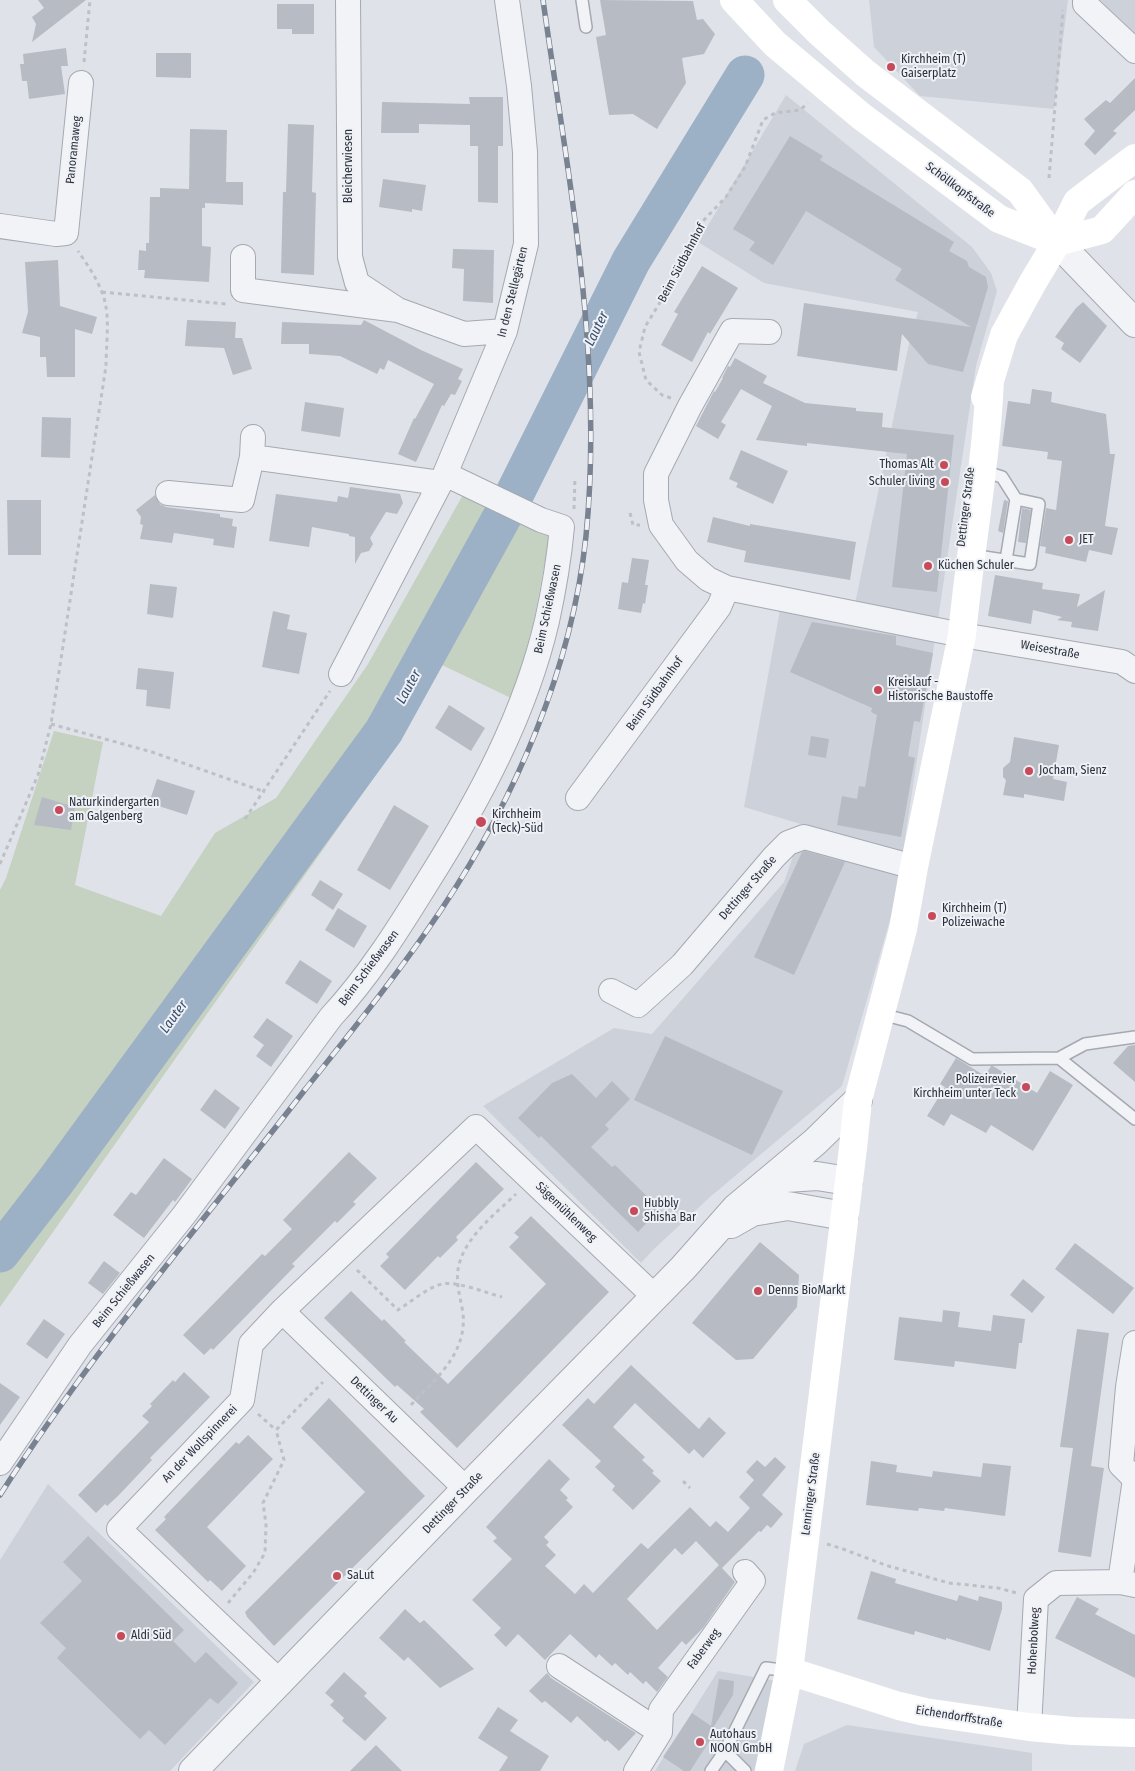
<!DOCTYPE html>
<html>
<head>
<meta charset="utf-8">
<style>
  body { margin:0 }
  canvas { display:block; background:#dfe2e8 }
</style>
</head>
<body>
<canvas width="1135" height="1771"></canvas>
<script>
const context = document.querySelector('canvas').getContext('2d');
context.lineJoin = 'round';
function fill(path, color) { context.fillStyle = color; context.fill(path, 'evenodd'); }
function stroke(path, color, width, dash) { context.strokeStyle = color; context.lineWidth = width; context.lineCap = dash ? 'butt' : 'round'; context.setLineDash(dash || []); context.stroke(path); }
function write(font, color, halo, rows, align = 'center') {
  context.font = font + ' "Fira Sans Condensed",sans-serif'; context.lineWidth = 4; context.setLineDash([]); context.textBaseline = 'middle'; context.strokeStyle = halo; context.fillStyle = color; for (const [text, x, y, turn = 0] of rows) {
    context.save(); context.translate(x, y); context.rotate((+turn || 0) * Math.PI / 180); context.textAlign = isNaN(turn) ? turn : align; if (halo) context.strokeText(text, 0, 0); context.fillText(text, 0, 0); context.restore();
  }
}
const built = new Path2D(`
  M869,0H1068L1054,109L920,96L874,47Z
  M1100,0H1135V34Z
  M786,95L972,247L991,273L997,291L976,366L896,899L842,1086L710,1197L654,1249L641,1263L483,1106L614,1028L652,1034L784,882L804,825L744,807L780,610L851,623L908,348L918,312L764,283L698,242Z
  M48,1484L254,1682L170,1771H0V1560Z
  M718,1671L777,1681L754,1771H655Z
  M847,1725L1032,1753V1771H795L804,1744Z`);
const green = new Path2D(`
  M464,493L550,535L534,620L513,699L440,664L399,742L0,1307V890L6,878L54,731L103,742L75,885L161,916L215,833L276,798L368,664Z`);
const river = new Path2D(`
  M0,1253L55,1182L384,731L513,497L631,261L745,75`);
const building = new Path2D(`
  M38,0H86L32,42L36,24L32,17L44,8Z
  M600,0L693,1L697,20L703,19L715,34L704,54L682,58L686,83L657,129L633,114L609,115L596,37L606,35Z
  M277,4H314V34H292V29H277Z
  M66,48L68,66H61L65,94L29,99L27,81H22L20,64H24L23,54Z
  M156,53H191V78L156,77Z
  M1135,78V110L1113,131L1117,133L1095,155L1084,144L1095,131L1084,119L1106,100L1110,103Z
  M469,97H503V146H498V203L478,202V146H470V125L419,124V133H381L382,102L470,104Z
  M288,124L314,125L312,192L316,193L314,275L281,273L283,192H286Z
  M190,129L227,130L226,182H243V205L205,203V208H202V246L211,247L209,282L144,278L145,270H138L139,250L146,251V243H149L150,197H160V188L189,189Z
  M790,136L823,156L820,160L954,242L949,251L967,261L969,267L986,277L988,287L963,372L928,364L902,334L897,371L797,356L804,303L971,327L895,280L902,269L806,211L773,265L749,250L755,242L733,229Z
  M383,179L426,185L422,211L412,209V212L379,207Z
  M453,249L494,250L493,303L463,301L464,269L452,268Z
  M58,260L60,306L97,317L92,334L75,329V377H47L46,357H40V337L22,333L28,312L25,262Z
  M702,266L738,288L710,334L708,332L692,362L661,345L678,314L674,312Z
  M1083,302L1107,326L1080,363L1061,349L1064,343L1055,337L1076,308Z
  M187,320L236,322L235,338H242L252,369L233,375L224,348L185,346Z
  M364,320L421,350L463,369L458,379L462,381L455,395L451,394L444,406L442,405L416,462L398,454L414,418L415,419L434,384L388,360L384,370L380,368L377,374L340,356L309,354V344H281L282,322L361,325Z
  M735,358L767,376L763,383L805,403L856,408V411L883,413L882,427L954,435L937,592L892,587L907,454L807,443V446L756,440L772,406L741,389L721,422L726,425L718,439L696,426L714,391L715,392L723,378H722L728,366L730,367Z
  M1032,389L1052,392L1051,402L1106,414L1110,454H1115L1105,526L1118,528L1112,555L1089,550L1086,562L1045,553L1046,547L1040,546L1046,508L1056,510L1062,461L1047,459L1048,452L1002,446L1008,401L1030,404Z
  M305,402L344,408L340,437L301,431Z
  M42,417L71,418L70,458L41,457Z
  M741,450L788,471L773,504L736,487L738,483L729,479Z
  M350,487L400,494L403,503L397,514L386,512L370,538L373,544L369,551L361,553L355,564V537L349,536V534L312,527L309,547L269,541L276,494L337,502L338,496L348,498Z
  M155,495L160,504L166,507L220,514V517L233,519L232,526L237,527L234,548L213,545L214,539L174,533L172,543L140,539L143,525L140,524L141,517L136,510Z
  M7,500H41V555H8Z
  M1004,500L1008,501L1003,533L998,531Z
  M1022,508L1031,510L1026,543L1018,542Z
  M713,517L750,526V524L856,542L850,580L744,562L746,551L707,542Z
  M632,558L649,560L645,585H648L645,604L643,603L641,613L618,609L622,582L628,583Z
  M995,575L1043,583L1042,589L1080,594L1077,607L1105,590L1098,631L1071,627L1072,622L1057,620L1062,617L1033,610L1031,624L988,616Z
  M150,584L177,587L173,618L147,614Z
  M273,611L290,615L287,629L307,633L299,674L262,667Z
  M812,622L896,636V645L933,653L920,722L914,721L908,756L915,758L901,837L837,825L842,796L857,799L859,786L865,787L877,715L871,712L872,708L790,672Z
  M138,668L174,672L170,709L146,706L147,690L136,689Z
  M449,705L485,728L471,751L435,728Z
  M811,736L829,739L826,758L808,755Z
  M1014,737L1059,745L1053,779L1067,782L1064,801L1024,794V798L1003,795L1006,780L1003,777V768L1010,762Z
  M157,779L195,791L187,815L149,803Z
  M42,797L75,807L71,830L34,825Z
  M394,805L429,826L390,890L357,870Z
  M805,851L845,862L794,975L754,957L802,852Z
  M320,880L343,894L333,910L311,895Z
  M338,908L367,926L354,948L325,930Z
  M300,960L332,981L317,1004L285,983Z
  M267,1018L293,1036L271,1067L256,1056L264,1045L253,1037Z
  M665,1036L783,1091L752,1155L634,1100Z
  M1135,1045V1082L1113,1063L1128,1046Z
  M956,1058L985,1076L991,1066H993L1037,1093L1050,1071L1073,1085L1033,1151L991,1125L986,1133L951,1114L944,1126L927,1116L945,1087L940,1084Z
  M572,1074L596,1098L612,1081L630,1099L605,1125L609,1129L591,1147L612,1167L615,1165L660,1209L638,1232L541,1136L539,1138L518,1118L552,1083Z
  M215,1089L240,1108L225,1129L200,1110Z
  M349,1152L377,1178L353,1202L356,1204L337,1223L335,1221L292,1264L295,1266L213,1350L211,1348L204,1355L183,1335L262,1254L265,1256L292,1229L283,1220Z
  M164,1158L192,1179L175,1202L173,1200L144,1238L113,1215L131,1192L136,1195Z
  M476,1162L504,1189L456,1237L458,1240L440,1258L438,1256L405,1290L380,1266L389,1257L386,1254Z
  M531,1216L609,1292L457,1448L420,1412L424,1409L397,1385L395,1387L324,1318L351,1291L382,1321L384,1319L406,1341L404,1342L448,1384L546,1284L509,1247L519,1237L514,1233Z
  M760,1242L799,1275L797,1307L753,1359L736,1360L692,1323Z
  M1075,1243L1134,1288L1113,1314L1055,1269Z
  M104,1261L120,1273L103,1294L88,1283Z
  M1023,1279L1045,1297L1032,1313L1010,1295Z
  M943,1310L960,1312L958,1327L991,1331L993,1315L1025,1319L1022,1343H1019L1016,1369L955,1361L954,1367L894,1360L899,1317L942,1322Z
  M44,1319L65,1334L47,1359L26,1344Z
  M1077,1329L1109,1333L1091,1466L1104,1468L1091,1557L1058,1552L1073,1448L1060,1447Z
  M631,1365L699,1429L709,1417L726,1433L703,1458L694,1449L689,1454L635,1403L613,1427L645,1457L642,1460L654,1471L652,1473L661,1481L633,1510L612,1490L615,1486L595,1467L601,1461L562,1425L588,1398L594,1404Z
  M184,1372L210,1397L150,1458L152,1460L118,1496L107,1506L105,1504L96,1513L78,1495L149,1422L142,1416L152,1406L150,1404L173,1380L175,1382Z
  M0,1383L20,1397L0,1425Z
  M329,1398L425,1496L274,1646L247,1617L245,1612L365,1492L301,1428Z
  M248,1435L273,1459L207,1527L246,1566L222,1591L210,1580L208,1582L155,1530L166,1519L164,1517L236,1442L239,1444Z
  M775,1457L786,1467L762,1495L783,1514L771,1528L767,1525L761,1532L759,1531L722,1568L735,1582L703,1628L686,1645L682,1641L658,1668L668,1677L657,1692L646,1681L643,1684L630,1672L628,1675L615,1663L612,1666L599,1654L596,1658L570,1634L545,1660L518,1634L506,1647L494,1635L501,1628L472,1600L512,1559L493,1541L497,1538L486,1527L549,1459L570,1479L560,1490L568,1498L566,1500L573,1507L544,1537L549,1542L546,1545L556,1555L545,1566L575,1594L584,1584L593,1593L641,1543L648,1549L690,1507L710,1527L716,1521L728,1532L750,1508L739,1497L754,1480L746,1472L757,1460L765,1467ZM696,1541L719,1565L657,1630L627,1599L675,1548L682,1555Z
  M871,1461L897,1465L896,1472L932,1477L933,1471L981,1477L983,1463L1011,1466L1005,1516L945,1508L944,1511L919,1508L918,1511L866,1505Z
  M88,1536L184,1630L173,1641L195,1663L206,1652L238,1683L218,1704L210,1698L165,1745L149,1730L140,1739L57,1658L66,1648L40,1623L82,1581L63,1562Z
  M871,1571L896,1579L895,1583L957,1601L959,1595L978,1601L979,1596L1002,1602V1609L990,1651L946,1638V1640L915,1631L914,1635L857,1619Z
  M1077,1597L1099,1609L1095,1614L1135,1635V1678L1055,1638Z
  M405,1609L420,1623L424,1620L474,1669L440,1688L408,1657L404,1661L379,1638Z
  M344,1672L367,1693L364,1696L387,1718L365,1741L342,1721L344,1718L330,1705L334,1701L325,1693Z
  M547,1673L551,1678L636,1733L619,1751L607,1740L605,1742L577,1716L571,1723L545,1701L542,1703L529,1691Z
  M719,1679L734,1681L733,1695L713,1728L717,1730L701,1754L690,1771H684L663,1757L692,1713L711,1726Z
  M498,1707L518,1720L510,1731L549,1756L540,1771H499L508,1757L478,1738Z
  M376,1745L402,1771H350Z`);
const path = new Path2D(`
  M84,62L90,0
  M1049,178L1063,10
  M102,292L226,304
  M671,398L662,395L646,380L639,352L645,327L679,271L692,236L701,223L726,197L745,167L763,120L775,113L800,110L808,103
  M574,509L575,477
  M630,513L633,525H640
  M51,724L152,752L265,792
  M245,819L330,691
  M0,864L38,775L51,724L106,366C106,349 109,323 106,307C103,287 89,267 78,251
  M357,1270L398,1310C409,1303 430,1286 442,1284C458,1281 486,1293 502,1297
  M411,1405C436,1378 467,1354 463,1313C460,1295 454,1279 460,1261C469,1234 496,1213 516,1194
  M258,1414L276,1430
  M683,1481L690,1488
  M827,1544L843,1549L885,1565L949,1583L998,1588L1017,1593
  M228,1603L253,1573L265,1553L266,1524L263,1503L284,1460L276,1430L323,1382`);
const service = new Path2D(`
  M582,0L586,27
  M971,555L1030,564L1039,504L1016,499L1002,477L983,471
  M1006,560L1016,499
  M881,1014L908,1021L972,1059L1059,1058L1085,1044L1135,1037
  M1059,1058L1135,1119
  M725,1751L745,1771
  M711,1771L725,1751L766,1668L789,1671`);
const minor = new Path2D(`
  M348,0L350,257L357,283L398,310
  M1085,0V4L1135,51
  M0,226L56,234L66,233L81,83
  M243,257V290L398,310L464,334L505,331
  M769,332L732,331L690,406L656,474V500L661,525L687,561L708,579L727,588L962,635L1122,662L1135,671
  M252,457L440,483
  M168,493L242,500L252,457L253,437
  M341,674L445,474L505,331L526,244L525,152L519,86L507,0
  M578,798L719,607L727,588
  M611,991L638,1005L682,965L774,857L788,843L804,837L914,867
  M282,1311L466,1489
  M0,1463L80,1345L184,1215L331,1017C369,976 399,928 428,881C479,800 525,715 547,621C554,589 559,559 562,527L541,520L445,474
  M1120,1582L1135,1479L1121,1465L1128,1387L1135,1343
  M559,1666L660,1732
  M281,1683L119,1529L242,1400L251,1344L282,1311L476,1127L655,1297
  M1029,1727L1036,1599L1056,1583L1120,1582L1135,1585
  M636,1771L660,1732L661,1710L753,1581L745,1572`);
const tertiary = new Path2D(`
  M1057,242L1135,323
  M767,1185L786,1178L817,1176L848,1181
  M731,1224L752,1212L788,1206L844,1216
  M193,1771L466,1489L683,1268L736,1208L815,1142L858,1100`);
const secondary = new Path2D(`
  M734,0L775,44L861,116L999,219L1057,242
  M787,0L819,32L865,73L1020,191L1057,242
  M1057,242L1102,230L1135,194
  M985,397L1004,335L1033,282L1057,242L1077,202L1135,158
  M789,1671L899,1706L925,1712L1029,1727L1073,1731L1135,1733
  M769,1771L789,1671L853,1148L858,1100L903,929L914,867L962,635C970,550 986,465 990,380`);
const rail = new Path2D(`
  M0,1495C91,1353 201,1224 304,1091C351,1032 399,973 441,910C515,799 572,669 586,536C604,357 568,177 543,0`);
const markers = [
  [891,67,5,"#c74a5a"],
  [944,465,5,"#c74a5a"],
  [945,482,5,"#c74a5a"],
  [1069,540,5,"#c74a5a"],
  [928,566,5,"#c74a5a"],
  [878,690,5,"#c74a5a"],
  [1029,771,5,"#c74a5a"],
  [59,810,5,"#c74a5a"],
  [481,822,6,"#c74a5a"],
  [932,916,5,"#c74a5a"],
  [1026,1087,5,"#c74a5a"],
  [634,1211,5,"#c74a5a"],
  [758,1291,5,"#c74a5a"],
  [337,1576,5,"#c74a5a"],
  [121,1636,5,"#c74a5a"],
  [700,1742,5,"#c74a5a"]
];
const poiNames = [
  ["Kirchheim (T)",901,60],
  ["Gaiserplatz",901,74],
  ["Thomas Alt",934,465,"right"],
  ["Schuler living",935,482,"right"],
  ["JET",1079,540],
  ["Küchen Schuler",938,566],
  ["Kreislauf -",888,683],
  ["Historische Baustoffe",888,697],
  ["Jocham, Sienz",1039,771],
  ["Naturkindergarten",69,803],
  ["am Galgenberg",69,817],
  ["Kirchheim",492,815],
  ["(Teck)-Süd",492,829],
  ["Kirchheim (T)",942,909],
  ["Polizeiwache",942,923],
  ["Polizeirevier",1016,1080,"right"],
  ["Kirchheim unter Teck",1016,1094,"right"],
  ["Hubbly",644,1204],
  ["Shisha Bar",644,1218],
  ["Denns BioMarkt",768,1291],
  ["SaLut",347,1576],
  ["Aldi Süd",131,1636],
  ["Autohaus",710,1735],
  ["NOON GmbH",710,1749]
];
const streetNames = [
  ["Panoramaweg",74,150,-84],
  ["Bleicherwiesen",349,166,-90],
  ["Schöllkopfstraße",960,190,37],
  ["Beim Südbahnhof",682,263,-62],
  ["In den Stellegärten",513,292,-76],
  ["Dettinger Straße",966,507,-83],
  ["Beim Schießwasen",548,609,-78],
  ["Weisestraße",1050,650,10],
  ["Beim Südbahnhof",655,694,-54],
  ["Dettinger Straße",748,888,-49],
  ["Beim Schießwasen",369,968,-53],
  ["Sägemühlenweg",566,1212,44],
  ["Beim Schießwasen",124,1291,-51],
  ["Dettinger Au",374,1400,44],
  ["An der Wollspinnerei",200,1444,-46],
  ["Lenninger Straße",811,1494,-83],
  ["Dettinger Straße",453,1503,-46],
  ["Hohenbolweg",1034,1641,-87],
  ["Faberweg",704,1649,-54],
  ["Eichendorffstraße",959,1717,9]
];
const waterNames = [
  ["Lauter",597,329,-64],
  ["Lauter",409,687,-61],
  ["Lauter",174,1017,-54]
];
fill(built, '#cdd1da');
fill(green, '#c5d1c1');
stroke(river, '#9cb0c6', 39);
fill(building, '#b7bcc4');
stroke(service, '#a5a9b2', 14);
stroke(minor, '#a5a9b2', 26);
stroke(tertiary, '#a5a9b2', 30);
stroke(path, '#bec0c6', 3, [4, 4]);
stroke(service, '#f2f3f6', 11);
stroke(minor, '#f2f3f6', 24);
stroke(tertiary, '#f2f3f6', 28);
stroke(secondary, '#fff', 28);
stroke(rail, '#798291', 5.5);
stroke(rail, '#eff1f5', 4, [11]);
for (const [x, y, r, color] of markers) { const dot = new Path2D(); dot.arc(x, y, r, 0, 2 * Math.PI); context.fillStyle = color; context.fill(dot); stroke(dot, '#eff1f5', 2); }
write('12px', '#29303e', '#eff1f5', poiNames, 'left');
write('12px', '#29303e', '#eff1f5', streetNames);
write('italic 14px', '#354e70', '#eff1f5', waterNames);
</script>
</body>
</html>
